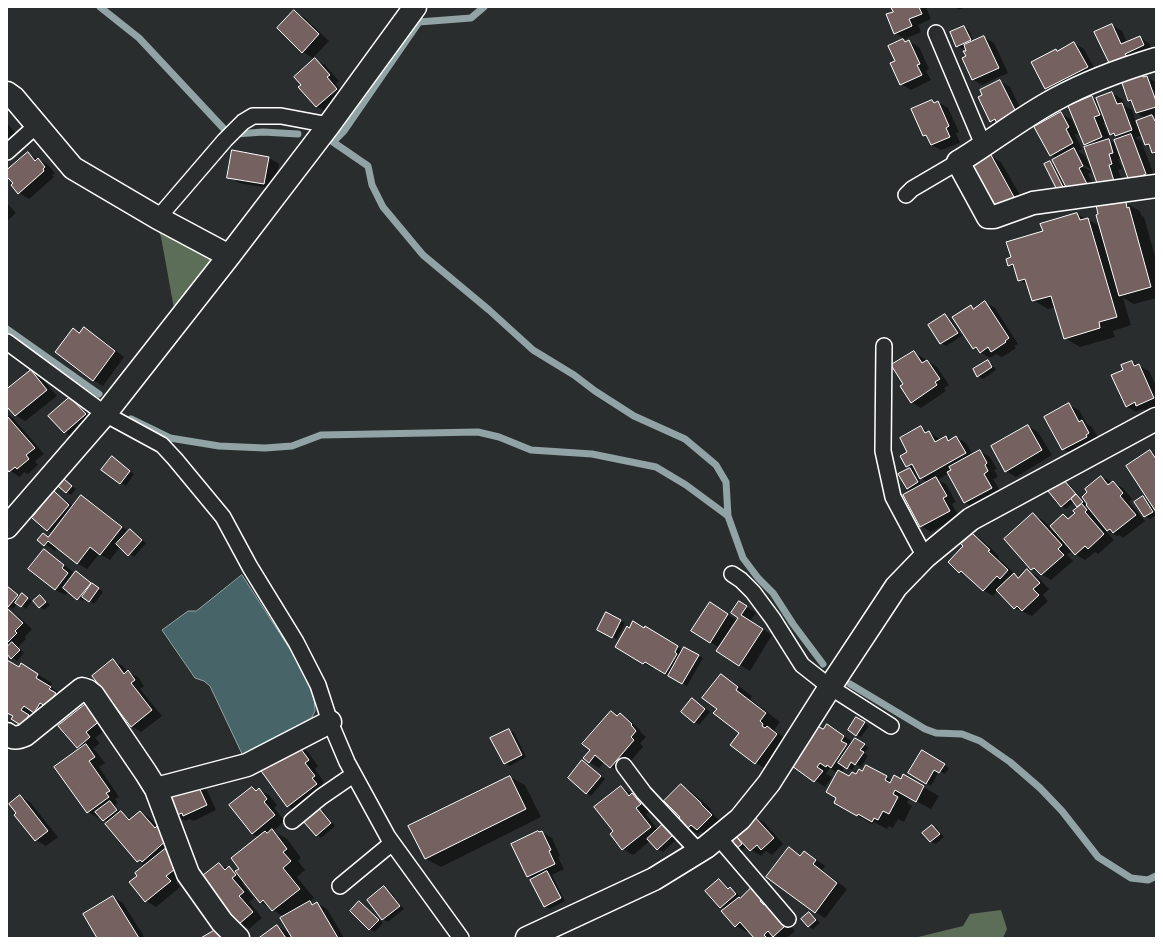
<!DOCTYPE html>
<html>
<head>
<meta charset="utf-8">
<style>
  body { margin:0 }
  #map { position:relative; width:1163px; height:945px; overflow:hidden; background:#2a2d2e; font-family:Itim,sans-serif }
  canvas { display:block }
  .frame { position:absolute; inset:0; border:8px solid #fff; pointer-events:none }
</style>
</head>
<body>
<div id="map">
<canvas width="1163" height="945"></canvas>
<div class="frame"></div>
</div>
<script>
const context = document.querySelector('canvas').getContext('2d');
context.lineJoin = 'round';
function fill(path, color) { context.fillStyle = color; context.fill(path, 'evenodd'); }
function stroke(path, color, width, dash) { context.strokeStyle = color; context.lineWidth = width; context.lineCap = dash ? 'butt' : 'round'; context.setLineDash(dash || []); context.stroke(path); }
const green = new Path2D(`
  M156,226L215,261L175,314L161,237Z
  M1001,910L1007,929L1003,938H914L963,926L970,914Z`);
const water = new Path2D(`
  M242,575L295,657L314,696L315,711L310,721L243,756L210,686L204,681L195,678L162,630L188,611H196Z`);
const shadow = new Path2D(`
  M892,7H926L931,19L918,25L921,32L905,39L895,33L894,12Z
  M955,7H966L959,10Z
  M294,11L304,17L329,41L313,58L303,52Z
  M1112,25L1122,31L1127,42L1139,37L1149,43L1153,51L1120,70Z
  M964,27L969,30L974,42L984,37L994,43L1008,73L982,85L972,79L965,47L962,49L957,46L952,32Z
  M903,40L907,42L909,41L919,47L929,69L926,71L931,80L911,90L901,84L896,62Z
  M1074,43L1084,49L1097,73L1056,94L1046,89L1032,63L1056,50L1058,51Z
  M315,60L325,65L339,81L336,84L347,95L327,112L317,107L300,87L302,85Z
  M1142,74L1156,82V115L1153,116L1156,118V155L1152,153L1151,148L1146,145L1142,135L1135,138L1141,141L1156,180L1140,186L1121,158L1118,159L1122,169L1118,170L1124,186L1108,191L1089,146L1085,144L1092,97L1098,101L1112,93L1122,99L1125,106L1132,110L1136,122L1146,118L1136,113L1133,103L1129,101ZM1106,122L1111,134L1119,139L1116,144L1111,141L1103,123Z
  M1000,81L1010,87L1026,120L1001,127L991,121Z
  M932,101L936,103L938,102L948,108L959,132L956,133L960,143L941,150L931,145L929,138L924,136Z
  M1061,114L1071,119L1079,133L1075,135L1082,149L1078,151L1084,155L1092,170L1080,163L1078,164L1092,172L1088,174L1097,191L1086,197L1082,194L1079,196L1059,184L1058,185L1066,190L1062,192L1058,189L1045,165L1050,162L1055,165L1053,160L1057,158L1050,155L1036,127Z
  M7,123L20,138L7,153Z
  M28,154L48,165L55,173L52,175L54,177L29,199L19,193L15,184L7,175V172Z
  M991,156L1001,162L1024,202L1003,214Z
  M269,158L279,164L274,189L239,183L229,177Z
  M7,203L16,213L7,221Z
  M1125,203L1140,211L1141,215L1144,217L1156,260V298L1134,304L1123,298L1131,325L1113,331L1115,337L1080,347L1065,338L1056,307L1048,309L1033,300L1028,285L1019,280L1016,269L1009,265L1012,258L1044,232L1077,214L1100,226Z
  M985,302L995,308L1018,344L1014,346L1016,348L1002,357L996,354L990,358L973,348L971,306L975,309Z
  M945,315L950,318L962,336L946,346L941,343Z
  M73,329L80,333L84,329L94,334L124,357L103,386L93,380Z
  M914,352L937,367L949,385L944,388L946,391L921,408L911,402L905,384Z
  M988,361L992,364L996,370L983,379L978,376Z
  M1132,362L1149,371L1156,386V407L1147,411L1143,409L1136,412L1126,406L1124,370Z
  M31,371L41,377L57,396L25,421L15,415L7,406V391Z
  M70,398L75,401L90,417L69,435L65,432L50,416Z
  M1069,405L1079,410L1087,424L1092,427L1099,439L1073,455L1063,449Z
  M7,415L13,418L44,454L35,461L38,465L28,474L24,472L20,477L10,471L7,468Z
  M1028,426L1038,432L1052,455L1016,477L1006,471Z
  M921,427L938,438L940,441L946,437L951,440L956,437L966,443L973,455L980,451L990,457L997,469L994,470L998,477L993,479L1002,494L975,508L965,503L949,473L938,480L946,484L956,502L952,504L959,517L931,532L921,526L913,491L907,488L900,474L911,468L907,466L909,452ZM914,470L917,472L921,478L928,483L922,486Z
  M1150,451L1156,454V511L1153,509L1156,515L1150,519L1145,516L1143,497L1150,502Z
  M116,460L134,474L126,486L103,470Z
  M1102,477L1123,488L1132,499L1129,502L1145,521L1123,538L1119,535L1117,536L1104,529L1114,540L1098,554L1095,552L1085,560L1075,554L1072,551L1067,555L1073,561L1051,580L1032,569L1033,514L1043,520L1050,527L1064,515L1069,519L1076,513L1080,507L1074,502L1066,509L1061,506L1063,480L1068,483L1087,505L1084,507L1091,511Z
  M64,480L76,489L71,495L59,486Z
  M54,493L64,499L73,506L81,496L91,502L129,532L130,530L135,533L146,543L134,557L120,547L110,560L99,554L87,569L77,563L58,547L55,551L39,540L43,534L49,537L52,533L33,518Z
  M972,534L982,540L999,556L998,558L1016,575L1020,578L1027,571L1037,576L1049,589L1043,595L1048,601L1032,616L1015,608L998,590L993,596L983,590L970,578L960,572L950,562L965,546Z
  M44,550L54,556L73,572L71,575L73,576L77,572L103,592L94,604L85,598L83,601L69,591L65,595L55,590Z
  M8,587L21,597L23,595L32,601L26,609L18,603L13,609L7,605Z
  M40,596L44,599L50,605L44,610L40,607Z
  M739,602L756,613L750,621L772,635L750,671L717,651L720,648L710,642L720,609L737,621L739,617Z
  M9,611L19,617L32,629L25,637L26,639L18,647L24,653L17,661L7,653V613Z
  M620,620L625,623L617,639L603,632Z
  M645,628L683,650L685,648L703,658L687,686L655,667L654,669L616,647L630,629H644Z
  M7,660L20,668L36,673L52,683L50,687L65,696L37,734L7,712Z
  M113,661L123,666L128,672L138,677L144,686L140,689L162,716L141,732L131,726Z
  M721,675L736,684L752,696L750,699L780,722L774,730L791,743L771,772L756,763L732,744L741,733L718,709Z
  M693,699L710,712L699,725L695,722Z
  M87,704L110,726L95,738L100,743L93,749L96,751L105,763L99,767L119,797L115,799L118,803L115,805L121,813L132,819L140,812L150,818L160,829L188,872L176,882L180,887L156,907L146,901L138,876L146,866L138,861L108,823L100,816L98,818L88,812L80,749L77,747Z
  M611,712L618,716L620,715L630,720L641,731L640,732L646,737L640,743L643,747L620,773L604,762L599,768L589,762Z
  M857,718L869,726L861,737L849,730Z
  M509,730L514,732L526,757L510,766L505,763Z
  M823,730L837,731L853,742L860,741L869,748L864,753L868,756L861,767L856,764L852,770L845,766L841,773L850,778L863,772L866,766L892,781L901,780L904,776L939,796L931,809L910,798L907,803L912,806L904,822L898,819L893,828L889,826L887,829L874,822L872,824L835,803L837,798L827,792L840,769L836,772L830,768L826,774L832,777L825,787L793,766Z
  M298,746L308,752L318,766L315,769L324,782L322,784L326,790L298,812L288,806Z
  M923,751L949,768L945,774L939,771L931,786L910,773Z
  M583,761L605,779L591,796L587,793Z
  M510,777L525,785L541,817L441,867L426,859L410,827Z
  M197,784L207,790L216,810L194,821L190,819L185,821L175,815Z
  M681,785L691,791L711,809L710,811L721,822L707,835L700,831L698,834L688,828L681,817Z
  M621,787L642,800L650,810L646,814L658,830L664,825L678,838L663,852L658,849L650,841L633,855L623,849L615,832Z
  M252,788L257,791L259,790L269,795L277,805L274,808L285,821L273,831L287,839L301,858L298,861L305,870L297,877L314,898L309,902L314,905L317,903L327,909L344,938H261L277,926L291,934L284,917L261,902L245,881L242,884L254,898L249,902L262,918L249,929L239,923L219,864L236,872L241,869L259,837L252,834Z
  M21,797L30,802L58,837L46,846L36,840Z
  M318,809L323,811L335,826L321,838L317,835L304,821Z
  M754,817L764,822L783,844L772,855L766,851L761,856L751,850L747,846L741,851L737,848V839L742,842Z
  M932,826L937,828L944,837L936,844L931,842L924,833Z
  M542,832L552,838L560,856L558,857L564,869L552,875L565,901L550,909L545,906L533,879L527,876L540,833Z
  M789,848L801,856L804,852L814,858L825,866L822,870L847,889L825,918L815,912Z
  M719,880L724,883L729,889L735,891L741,898L752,888L776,910L795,931L787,938H756L748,930L746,932L736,926L724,909L720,907Z
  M384,888L389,890L404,909L388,922L383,920L368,901Z
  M113,897L123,903L145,938H99Z
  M359,902L364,905L383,923L375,932L370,929L351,911Z
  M809,913L814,916L820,923L813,929L808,926Z`);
const stream = new Path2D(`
  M100,7L139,38L225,130
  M484,7L471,18L419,22L344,131L333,142L368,166L372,185L383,207L423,255L489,310L533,350L574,375L595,391L634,416L685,439L716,465L726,482L728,516
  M236,134L263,132L298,134
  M7,329L99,394
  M131,419L170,438L219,446L265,448L292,446L321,435L478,432L499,437L531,450L592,454L656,467L686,485L728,516L743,558L758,578L773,593L793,624L823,664
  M850,684L925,729L936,733L962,734L980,741L1010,762L1040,788L1062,811L1098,857L1131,878L1148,880L1156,876`);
const building = new Path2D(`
  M891,7H919L922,14L909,19L912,26L894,34L886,14L893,12Z
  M294,10L319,34L302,53L277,28Z
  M1112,24L1121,44L1140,36L1144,45L1125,54L1127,57L1110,65L1094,32Z
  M964,26L971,40L956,47L950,32Z
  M984,36L999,68L972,80L962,58L966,56L963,51H966L964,45Z
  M903,39L905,42L909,40L920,64L917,65L922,75L900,85L890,63L895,61L888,46Z
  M1074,42L1088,67L1045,89L1031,62L1056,49L1057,51Z
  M315,58L330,75L327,77L337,89L316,107L298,87L301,85L294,77Z
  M1142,73L1143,77L1147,76L1156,101V107L1136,113L1131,100L1128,101L1121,80Z
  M1000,80L1017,114L997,124L995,119L990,122L978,97L982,95L980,90Z
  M1112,92L1117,104L1122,103L1132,130L1115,136L1114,133L1110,135L1096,98Z
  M1092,96L1100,115L1094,117L1102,137L1084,145L1068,106Z
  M932,100L934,103L938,101L949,126L946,128L950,137L931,145L926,135L923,136L911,109Z
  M1061,112L1069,127L1066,129L1073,143L1050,156L1034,127Z
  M1152,115L1155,121H1156V152L1152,153L1149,144L1145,145L1136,121Z
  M1131,134L1146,174L1129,181L1114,140Z
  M1109,139L1113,153L1109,154L1112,164L1109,165L1114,181L1098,186L1084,147Z
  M1074,148L1083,166L1079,168L1088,186L1068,191L1052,160Z
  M232,150L269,157L264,184L227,178Z
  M28,152L35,161L38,158L45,167L43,169L44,171L18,194L11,185L13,183L7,177V170Z
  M991,155L1014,197L992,209L968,168Z
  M1050,161L1063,187L1057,190L1044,164Z
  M1126,202L1127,208L1129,207L1151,287L1119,296L1096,215L1098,214L1096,205Z
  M1077,213L1080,220L1088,218L1117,317L1099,322L1100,328L1064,339L1051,296L1032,301L1025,279L1018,281L1013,264L1008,266L1006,259L1011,257L1006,242L1043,231L1040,224Z
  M985,301L1009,338L1005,341L1006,342L991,352L988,347L980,353L976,347L973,349L952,317L971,305L973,309Z
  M945,314L958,333L940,344L928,325Z
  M84,327L115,351L93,381L55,352L73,328L79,333Z
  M914,351L922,363L927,360L940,379L935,382L937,385L911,403L900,386L903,384L891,365Z
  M988,360L992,367L977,377L973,369Z
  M1132,361L1134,366L1139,364L1154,398L1136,406L1135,402L1126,407L1111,375L1123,370L1121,365Z
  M31,370L47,390L15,416L7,407V389Z
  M70,397L86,414L64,433L48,416Z
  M1069,403L1079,422L1082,420L1089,433L1086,435L1087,437L1062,450L1044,417Z
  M7,416L35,448L26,455L29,459L17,469L15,467L9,472L7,469Z
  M1028,425L1042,450L1005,472L991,446Z
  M921,426L925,433L929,431L935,442L946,436L948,441L956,436L966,453L920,479L912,464L906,467L900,456L907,452L900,438Z
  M980,450L987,463L985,465L988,471L984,474L992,488L964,503L947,472L951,470L949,467Z
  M1150,450L1156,459V512L1126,466Z
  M112,456L130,471L120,484L101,470Z
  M910,468L918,482L907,489L898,474Z
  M1101,476L1108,485L1113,481L1123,493L1120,496L1136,515L1113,533L1110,529L1107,531L1086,505L1087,504L1082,497L1087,492L1085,489Z
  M936,477L947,496L943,498L950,511L920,527L903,495Z
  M64,479L72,486L66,493L58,486Z
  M1063,479L1076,494L1061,507L1048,491Z
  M54,491L69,505L47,531L32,518Z
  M1076,494L1083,502L1077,507L1071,499Z
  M81,495L122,527L100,555L90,547L77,564L48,541L44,546L37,540L43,533L48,537Z
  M1143,496L1153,512L1144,517L1134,502Z
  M1082,504L1087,510L1085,512L1104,534L1088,549L1085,546L1075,555L1050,526L1063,514L1068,519L1075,513L1073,511Z
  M1033,513L1062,545L1058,549L1064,555L1041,575L1034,568L1031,570L1004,539Z
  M130,529L142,540L128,556L116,544Z
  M972,533L990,550L988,551L1008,570L1000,579L997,576L983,591L961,571L959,573L948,562L963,546L961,544Z
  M44,549L64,565L62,568L68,573L55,590L28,569Z
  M1027,569L1040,583L1033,589L1039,595L1022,611L1017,606L1014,609L996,590L1014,573L1018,578Z
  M76,571L91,583L77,600L63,588Z
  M92,583L99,588L89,602L82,597Z
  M7,586L18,595L8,607L7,606Z
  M22,593L28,598L21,607L15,603Z
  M40,595L46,602L39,608L33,601Z
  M739,601L747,606L741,615L763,629L739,666L716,651L738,618L731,613Z
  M710,602L728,614L710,643L691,631Z
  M9,610L23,623L15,631L17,633L7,643V611Z
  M606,612L621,620L612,638L597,630Z
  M633,621L644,628L645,626L678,646L675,652L677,654L665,674L645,662L643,664L615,647L627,626L629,628Z
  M12,642L20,650L11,659L7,654V647Z
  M684,647L699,655L682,684L668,676Z
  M113,659L124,674L128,670L135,680L131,683L152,710L131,727L92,676Z
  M7,660L19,667L21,663L38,674L36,678L51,687L49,689L56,693L47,707L40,703L34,713L24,706L21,710L29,715L22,726L11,719L13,716L7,713Z
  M721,674L738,687L736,690L766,713L760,721L763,724L762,726L765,728L767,726L777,734L755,764L730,745L739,733L713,713L717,709L702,698Z
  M692,698L705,709L694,723L681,712Z
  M87,703L101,720L86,732L90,737L77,748L58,726Z
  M611,711L617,716L620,713L632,724L631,725L636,731L631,737L634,740L610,768L595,755L589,763L583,758L590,750L582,744Z
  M856,717L865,722L856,736L848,730Z
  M827,724L844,736L841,741L847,744L831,768L827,765L826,767L820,763L817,767L823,771L814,782L792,766L801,754L799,752L817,726L823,729Z
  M509,729L522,755L504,764L490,738Z
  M855,738L865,744L860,750L864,752L855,765L851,762L847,769L838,763Z
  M86,744L95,757L89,761L110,791L106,793L109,797L87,813L54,767Z
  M298,745L309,760L305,763L315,776L312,778L317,784L287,807L259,768Z
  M922,750L945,764L939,773L934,770L926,784L908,773Z
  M582,760L601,776L586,794L568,778Z
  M866,765L887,776L885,780L890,783L894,775L901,779L903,774L924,786L916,802L895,790L893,794L898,797L889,814L883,811L878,820L874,818L872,822L858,814L857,816L834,803L836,798L826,792L838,770L849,776L852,772L856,774L859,769L862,771Z
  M510,776L526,809L425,859L408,826Z
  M197,783L207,805L183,816L182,813L175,816L168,802L174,793Z
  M681,784L701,803V804L712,815L697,830L691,825L687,829L677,819L680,817L664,801Z
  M621,786L629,796L632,793L641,804L636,808L651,827L622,850L610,834L613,831L594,807Z
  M252,787L256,791L259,788L267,799L264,802L275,815L252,834L229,805Z
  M20,795L48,831L35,841L14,815L16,813L9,804Z
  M110,801L117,810L103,821L95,812Z
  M318,807L331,823L316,836L303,821Z
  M121,811L129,820L140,811L155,828L157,826L168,839L142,862L140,860L137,862L105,824Z
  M753,815L774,838L761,850L757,845L750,851L734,834Z
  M663,824L674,834L657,850L647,839Z
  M932,825L940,834L930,842L922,833Z
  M272,829L287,849L283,852L291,861L283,868L300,889L272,911L263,900L260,903L235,871L239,869L231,858L265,831L267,833Z
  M538,831L539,832L542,831L551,850L549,851L555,864L527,877L511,844Z
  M737,837L742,844L736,849L731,843Z
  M789,847L800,856L804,851L816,860L813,864L837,883L815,913L766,877Z
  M165,849L179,866L166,876L171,881L145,902L129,882L137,876L135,873Z
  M219,863L225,870L229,866L236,875L232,878L244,892L239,896L253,912L239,924L200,878Z
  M547,871L561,898L544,907L530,880Z
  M719,879L728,889L730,887L736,894L720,908L705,891Z
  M384,886L400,906L382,920L367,900Z
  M752,887L762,898L760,901L764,905L766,903L786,925L773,937L768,931L764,935L767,938H754L740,922L735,927L721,911L739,897L740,898Z
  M113,896L139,938H97L83,914Z
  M310,901L312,905L317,902L338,938H292L280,918Z
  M359,901L379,920L369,930L350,911Z
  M809,912L816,920L808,927L801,919Z
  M277,925L286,938H259Z
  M217,929L222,938H201Z`);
const service = new Path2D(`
  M936,33L984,147
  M7,152L36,126
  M906,195L912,189L958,162
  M158,218L225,140L243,122L253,116H281L329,125
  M7,342L105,414L162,445L175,459L223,517L250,567L296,642L318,685L330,722L347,762L388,837L461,938
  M884,346L883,451L893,497L925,557
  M732,574L741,580L753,592L773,619L802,665L830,687L891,726
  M624,766L644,793L699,852
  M292,821L321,797L353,775
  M718,837L788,919
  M340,886L392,843`);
const minor = new Path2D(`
  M1156,59C1123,69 1087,82 1056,99C1022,117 991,142 958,162L988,217H994L1033,203L1156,186
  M7,93L14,98L73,168L158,218L229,256
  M7,527L105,414L229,256L329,125L415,7
  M7,734C13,739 18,738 25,735L82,689L88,691L93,695L146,773L156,789L188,874L222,922L238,938
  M156,789L247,765L330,722
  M527,938L654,879L706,847L740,819L769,783L830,687L896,587L925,557L971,519L1156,419`);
fill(green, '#5d6e58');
fill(water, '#476569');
stroke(water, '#91a3a5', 1);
fill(shadow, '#0007');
stroke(stream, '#91a3a5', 7);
fill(building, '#746160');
stroke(building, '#fff', 1);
stroke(service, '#fff', 18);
stroke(minor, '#fff', 25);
stroke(service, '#2a2d2e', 15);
stroke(minor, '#2a2d2e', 22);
</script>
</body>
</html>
